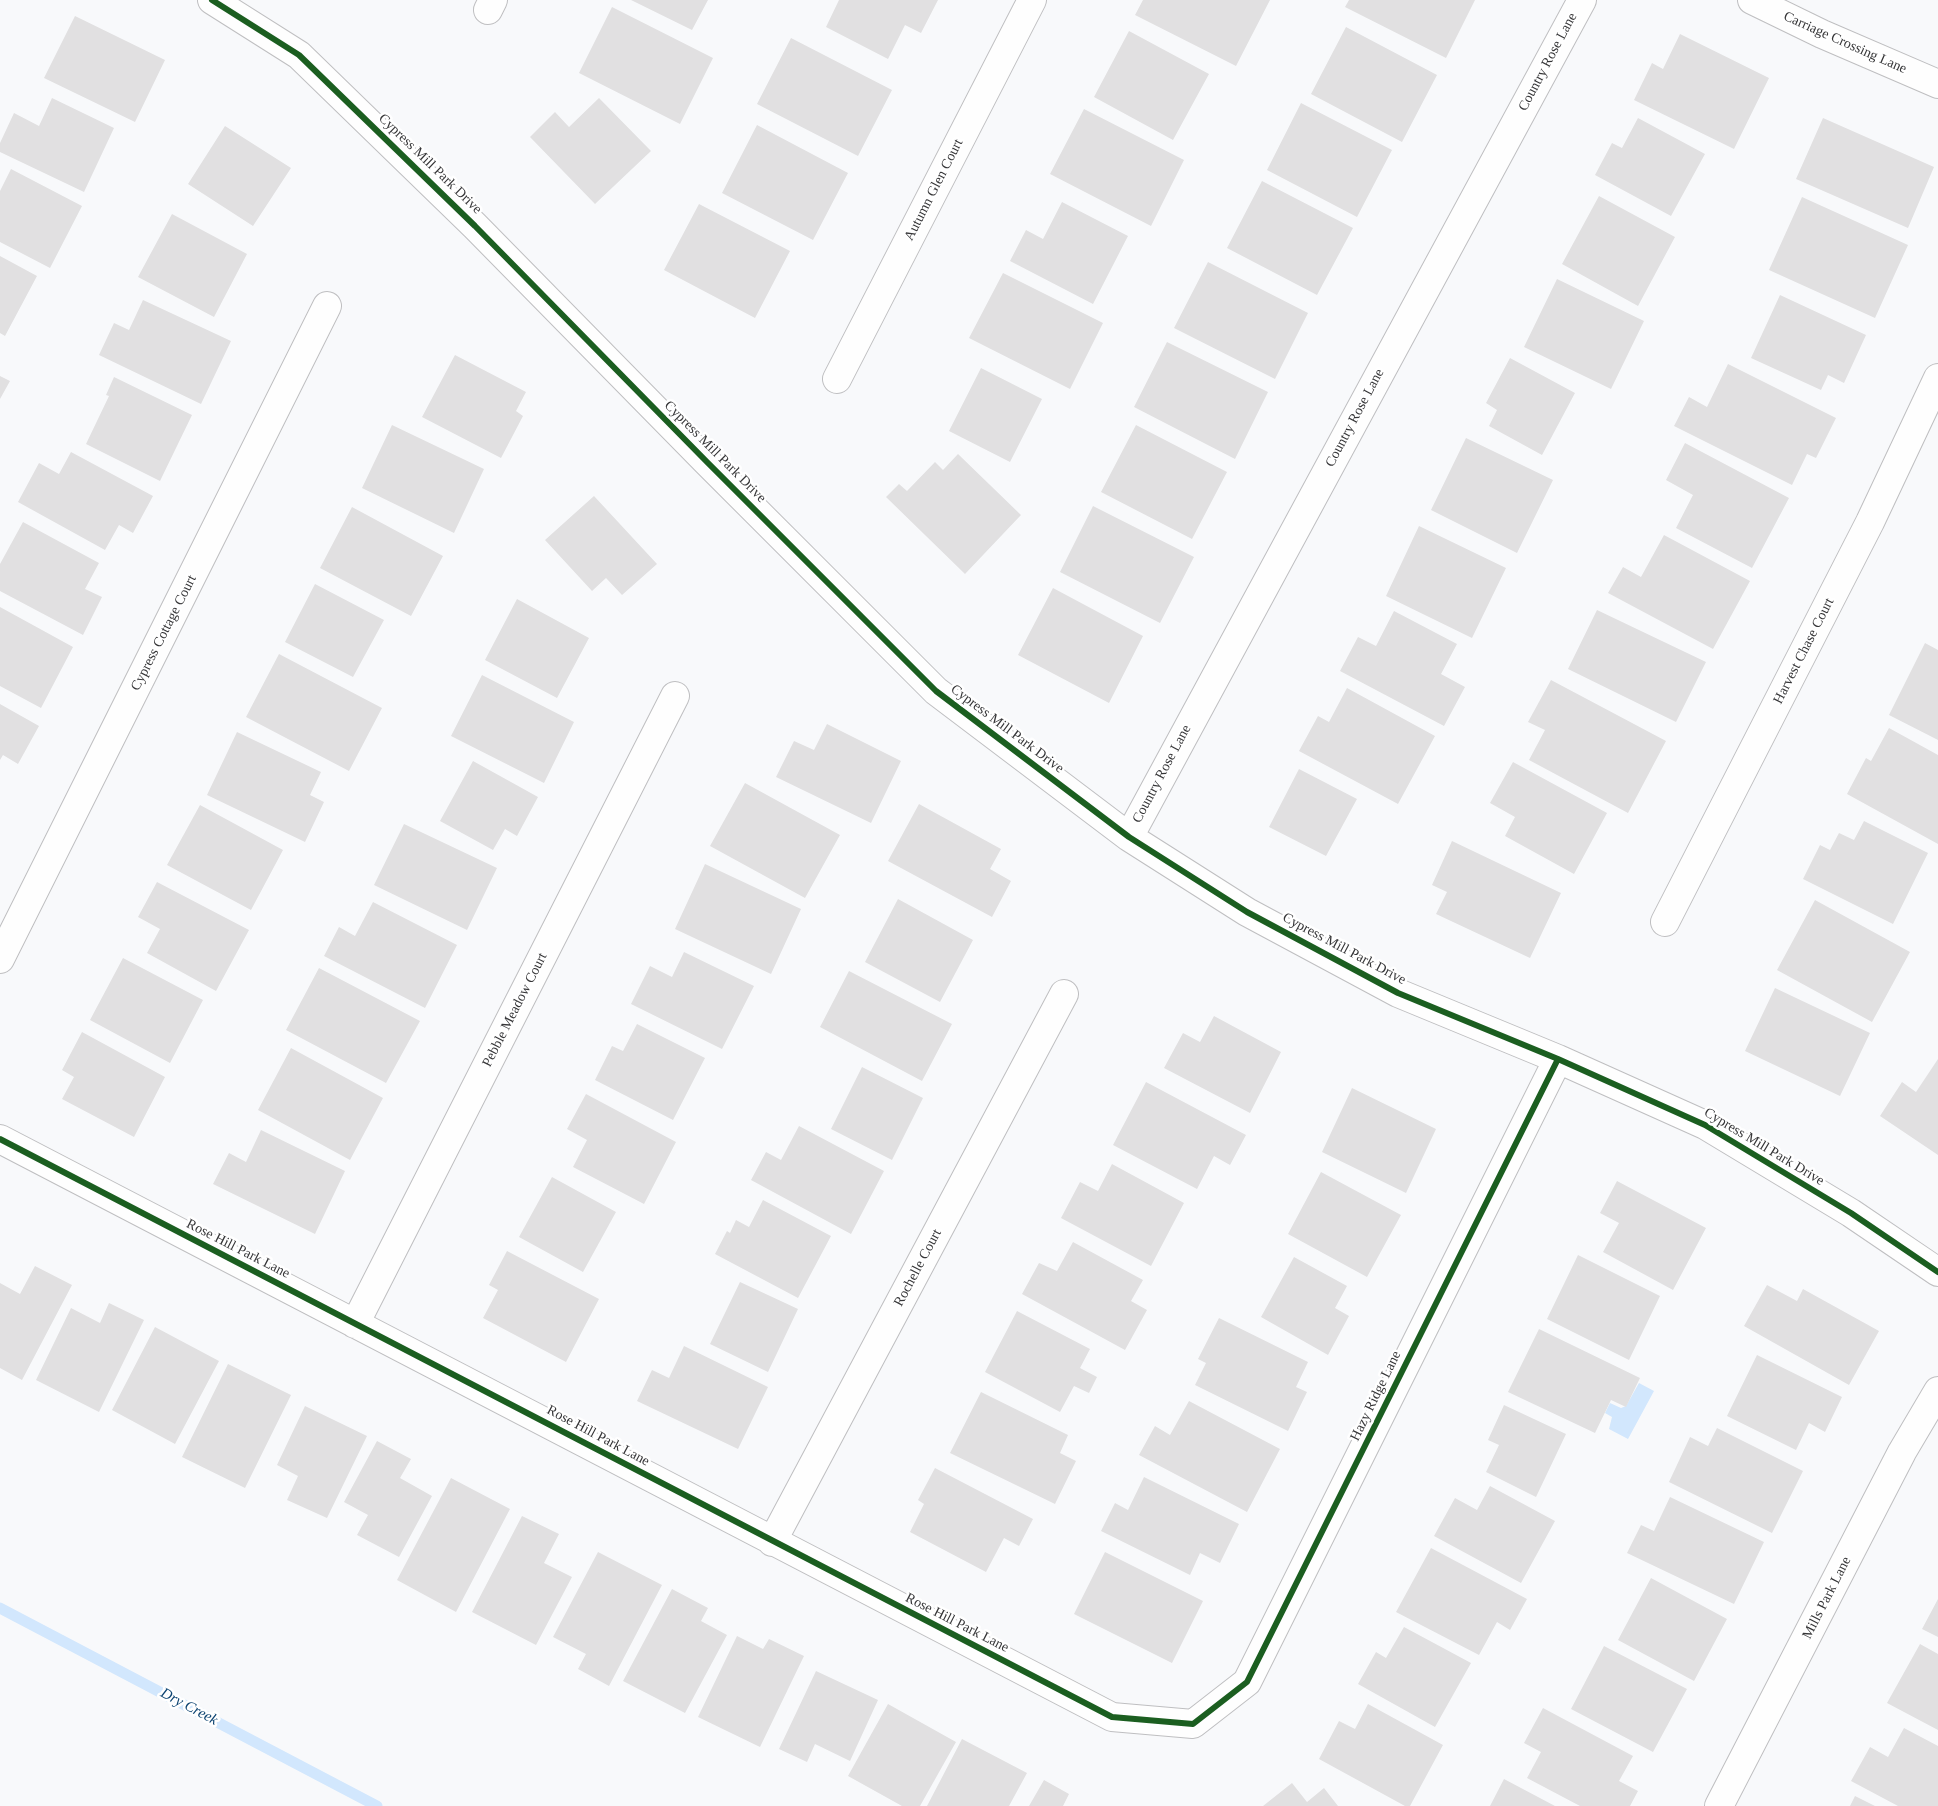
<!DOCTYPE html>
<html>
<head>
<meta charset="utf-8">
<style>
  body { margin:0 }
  canvas { display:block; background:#f8f9fb }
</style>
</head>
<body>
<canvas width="1938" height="1806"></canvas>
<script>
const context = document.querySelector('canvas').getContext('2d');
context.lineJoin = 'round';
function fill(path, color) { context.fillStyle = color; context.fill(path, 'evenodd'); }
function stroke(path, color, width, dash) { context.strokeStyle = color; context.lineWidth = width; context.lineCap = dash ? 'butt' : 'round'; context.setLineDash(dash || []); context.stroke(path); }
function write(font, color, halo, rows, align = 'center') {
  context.font = font + ' "Times New Roman",serif'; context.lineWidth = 5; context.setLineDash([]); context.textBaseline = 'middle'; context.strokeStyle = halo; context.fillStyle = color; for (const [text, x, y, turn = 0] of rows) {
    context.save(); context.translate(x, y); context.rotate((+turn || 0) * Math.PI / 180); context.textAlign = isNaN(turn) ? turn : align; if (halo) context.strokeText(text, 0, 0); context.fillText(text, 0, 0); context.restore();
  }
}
const water = new Path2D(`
  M1639,1383L1654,1391L1628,1439L1609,1429L1612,1417L1605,1413L1610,1403L1621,1408L1626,1406Z`);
const stream = new Path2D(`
  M0,1608L377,1806`);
const building = new Path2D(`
  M631,0H708L692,30Z
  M839,0H938L921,33L905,25L888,59L826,27Z
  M1143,0H1270L1236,66L1135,15Z
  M1349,0H1475L1446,58L1345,7Z
  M612,7L713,58L680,124L579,73Z
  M75,16L165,60L135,122L44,78Z
  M1346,27L1437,75L1402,142L1311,94Z
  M1129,31L1209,74L1173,140L1094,97Z
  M1680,34L1769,78L1734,149L1634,100L1652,63L1663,69Z
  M791,38L892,90L858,156L757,104Z
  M52,98L114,128L84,192L0,152V143L14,113L39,126Z
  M599,98L651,151L595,204L530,137L555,112L569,127Z
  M1301,103L1392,150L1357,217L1267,170Z
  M1084,109L1184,160L1151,226L1050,174Z
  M1638,118L1705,154L1671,216L1595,175L1612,143L1622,148Z
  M1823,118L1934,167L1908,228L1796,179Z
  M757,125L848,173L813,240L722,193Z
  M225,126L291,168L253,226L188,184Z
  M11,169L82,206L50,268L0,242V191Z
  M1262,181L1353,228L1317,295L1227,248Z
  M1599,196L1675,237L1638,306L1562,264Z
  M1802,197L1908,245L1875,318L1769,270Z
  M1062,202L1128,236L1093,304L1010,261L1026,230L1043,239Z
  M699,204L790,251L755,318L664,270Z
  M172,214L247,254L214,317L138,277Z
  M0,256L37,276L5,336L0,333Z
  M1208,262L1308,313L1275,379L1174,328Z
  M1003,273L1103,323L1070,389L969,338Z
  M1557,279L1644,321L1611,389L1524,347Z
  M1780,295L1866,335L1844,383L1828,375L1821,390L1751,358Z
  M143,300L231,341L201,404L99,355L114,323L129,330Z
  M1167,342L1268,392L1235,459L1134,407Z
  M455,355L526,392L516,411L523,416L501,458L422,417Z
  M1510,358L1575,393L1542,455L1489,426L1497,410L1486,403Z
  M1728,364L1836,418L1816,458L1807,454L1792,485L1674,426L1689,397L1707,407Z
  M981,368L1042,399L1010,462L949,431Z
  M0,376L10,381L0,399Z
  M114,377L192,415L160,481L86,444L109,396L106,395Z
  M392,425L484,469L454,533L362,488Z
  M1136,425L1227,472L1192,539L1101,492Z
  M1466,438L1553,480L1517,553L1431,510Z
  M1685,443L1789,498L1752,568L1676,528L1693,495L1666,480Z
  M71,452L153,496L133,533L119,525L105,550L18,502L39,463L59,474Z
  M958,454L1021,515L965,574L886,497L899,484L907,491L935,462L943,470Z
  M594,496L657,564L622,595L606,578L592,591L545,540Z
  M1093,506L1194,557L1160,623L1060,572Z
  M352,507L443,556L411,616L320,568Z
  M23,522L99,563L85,589L102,597L83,635L0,591V564Z
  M1419,526L1506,568L1472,638L1386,596Z
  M1664,535L1750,581L1713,649L1608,593L1623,567L1641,577Z
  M315,584L384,620L353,677L285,642Z
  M1053,588L1143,636L1109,703L1018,655Z
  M517,599L589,638L557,698L485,660Z
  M0,607L73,647L41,708L0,686Z
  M1597,610L1706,662L1676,722L1568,669Z
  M1394,611L1457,644L1441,674L1465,687L1444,726L1340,671L1358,637L1376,646Z
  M1925,643L1938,650V740L1889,715Z
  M279,654L382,708L349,771L246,717Z
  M482,675L574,722L544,783L451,736Z
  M1551,680L1666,741L1628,813L1529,760L1545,730L1528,722Z
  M1347,688L1435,736L1398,804L1299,751L1318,716L1329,722Z
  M0,704L39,726L18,764L3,755L0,760Z
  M827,724L901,761L871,823L776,777L794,741L814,750Z
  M1889,728L1938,755V844L1847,794L1866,758L1871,761Z
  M237,732L321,772L310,795L324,802L305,842L207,795Z
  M473,761L538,797L517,836L505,829L493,850L440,821Z
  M1513,762L1607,813L1574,874L1505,836L1515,817L1490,803Z
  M1299,769L1357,799L1326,856L1269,827Z
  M745,783L840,835L805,898L710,846Z
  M919,804L1001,849L990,869L1011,881L992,917L888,861Z
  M200,805L283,850L251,910L167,865Z
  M1864,821L1928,853L1893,924L1803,879L1820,845L1830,850L1839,833L1854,840Z
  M404,824L497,868L467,930L374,885Z
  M1452,841L1561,893L1530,958L1436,914L1447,892L1432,885Z
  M705,864L801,909L771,974L675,929Z
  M157,882L249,930L216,991L147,953L160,929L138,917Z
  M898,899L973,940L940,1002L865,962Z
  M1815,900L1910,952L1872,1022L1777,970Z
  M373,902L457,945L425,1008L324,956L339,927L355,936Z
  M684,952L754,986L722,1049L631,1004L650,966L672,977Z
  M123,958L203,1000L170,1063L90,1020Z
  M319,968L420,1021L386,1083L286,1030Z
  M849,971L952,1024L922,1081L820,1027Z
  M1775,988L1870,1033L1840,1096L1745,1051Z
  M1214,1016L1281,1052L1250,1113L1164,1068L1183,1033L1200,1042Z
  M637,1024L705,1058L673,1120L595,1080L612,1046L623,1051Z
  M82,1032L165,1077L134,1137L62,1099L74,1077L62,1070Z
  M291,1048L383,1098L350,1160L258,1110Z
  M1938,1059V1155L1880,1116L1902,1082L1916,1092Z
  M862,1067L923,1098L892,1160L831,1129Z
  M1146,1082L1246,1135L1230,1165L1214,1156L1197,1189L1113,1145Z
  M1352,1088L1436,1129L1406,1193L1322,1152Z
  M586,1094L676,1142L644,1204L573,1167L587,1140L567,1129Z
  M799,1126L884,1171L851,1234L751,1180L766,1152L781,1160Z
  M261,1130L345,1171L315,1234L213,1184L229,1153L246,1162Z
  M1112,1164L1184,1203L1151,1266L1061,1218L1080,1182L1098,1191Z
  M1321,1172L1401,1215L1367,1277L1288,1234Z
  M552,1177L616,1212L583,1272L519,1237Z
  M1617,1181L1706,1228L1673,1290L1603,1252L1619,1223L1600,1213Z
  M763,1200L831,1236L798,1298L715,1254L727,1231L730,1233L736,1220L749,1227Z
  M1073,1242L1143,1280L1131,1301L1147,1310L1125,1350L1022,1294L1039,1263L1057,1271Z
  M507,1251L599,1299L566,1362L483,1318L498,1290L489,1285Z
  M1578,1255L1660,1296L1629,1360L1547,1319Z
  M1294,1257L1347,1286L1335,1308L1349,1316L1328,1355L1261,1317Z
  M35,1266L72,1285L22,1380L0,1368V1283L20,1294Z
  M740,1282L798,1309L768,1372L710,1344Z
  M1767,1285L1797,1301L1803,1289L1879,1331L1849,1385L1744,1326Z
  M109,1303L144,1320L99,1412L36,1380L71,1308L100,1323Z
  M1017,1311L1090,1349L1080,1368L1097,1377L1089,1393L1074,1386L1060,1412L985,1372Z
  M1219,1318L1308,1362L1296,1387L1307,1392L1288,1431L1195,1385L1206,1363L1198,1359Z
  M155,1327L219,1361L175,1444L112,1410Z
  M1539,1329L1640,1378L1626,1407L1611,1400L1595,1433L1508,1392Z
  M684,1346L768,1387L738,1449L637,1401L652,1370L669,1378Z
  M1757,1355L1842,1397L1825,1432L1809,1423L1796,1450L1727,1416Z
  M228,1364L291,1395L245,1488L182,1457Z
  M981,1392L1068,1435L1060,1453L1076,1461L1055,1504L950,1453Z
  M1189,1401L1280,1449L1247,1512L1139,1455L1155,1426L1170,1435Z
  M1504,1405L1566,1434L1536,1497L1486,1472L1499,1445L1488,1440Z
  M305,1406L367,1436L327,1518L287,1500L298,1476L277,1465Z
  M1717,1428L1803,1471L1772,1533L1669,1482L1690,1437L1708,1446Z
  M377,1441L411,1459L400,1478L432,1496L399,1557L357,1535L368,1515L344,1502Z
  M935,1468L1033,1519L1019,1546L1004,1538L986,1572L910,1532L924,1504L918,1500Z
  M1144,1477L1239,1524L1220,1563L1200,1553L1190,1575L1101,1531L1115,1503L1128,1510Z
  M451,1478L510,1509L456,1612L397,1580Z
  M1490,1486L1555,1521L1521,1583L1434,1536L1455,1498L1477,1510Z
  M1670,1497L1764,1542L1734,1604L1627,1553L1641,1525L1654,1531Z
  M522,1516L559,1534L544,1563L572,1577L536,1645L472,1612Z
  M1431,1548L1527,1599L1510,1630L1497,1622L1479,1655L1396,1612Z
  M598,1552L662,1585L609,1686L578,1669L586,1654L553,1637Z
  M1105,1552L1203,1601L1172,1663L1074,1614Z
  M1651,1578L1727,1619L1694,1681L1618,1640Z
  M672,1589L708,1608L701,1621L727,1635L685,1713L623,1681Z
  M1938,1599V1637L1922,1629Z
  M1404,1627L1471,1663L1435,1727L1358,1684L1376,1652L1386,1658Z
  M737,1636L763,1649L769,1639L804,1656L760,1747L698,1717Z
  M1920,1644L1938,1654V1730L1887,1703Z
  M1604,1646L1687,1689L1653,1752L1571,1709Z
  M816,1671L878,1700L850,1761L815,1744L807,1762L779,1749Z
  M888,1704L956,1742L920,1806H902L848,1776Z
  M1368,1704L1443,1745L1410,1806H1405L1319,1759L1339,1721L1355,1729Z
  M1543,1708L1633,1756L1619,1781L1638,1791L1630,1806H1580L1527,1778L1541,1752L1524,1743Z
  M1904,1728L1938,1746V1806H1898L1851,1781L1870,1747L1888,1757Z
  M962,1739L1027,1773L1009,1806H927Z
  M1504,1779L1555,1806H1490Z
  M1044,1780L1069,1794L1063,1806H1029Z
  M1292,1783L1307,1802L1324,1788L1338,1806H1263Z
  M1855,1796L1875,1806H1850Z`);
const street = new Path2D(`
  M212,0L299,55L475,226L707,462L936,691L1129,837L1247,912L1398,993L1558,1059L1705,1125L1851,1213L1938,1272
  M1752,0L1822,34L1938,84
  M488,10L493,0
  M837,379L1032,0
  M1129,837L1582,0
  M1665,922L1870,522L1938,378
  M0,959L327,306
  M0,1139L1112,1717L1193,1724L1247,1682L1558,1059
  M355,1324L675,696
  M772,1542L1064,994
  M1719,1806L1902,1452L1938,1391`);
const cycleway = new Path2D(`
  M212,0L299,55L475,226L707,462L936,691L1129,837L1247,912L1398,993L1558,1059L1705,1125L1851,1213L1938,1272
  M0,1139L1112,1717L1193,1724L1247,1682L1558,1059`);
const streetNames = [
  ["Carriage Crossing Lane",1845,43,24],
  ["Country Rose Lane",1548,62,-62],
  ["Cypress Mill Park Drive",430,164,44],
  ["Autumn Glen Court",934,190,-63],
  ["Country Rose Lane",1355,418,-62],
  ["Cypress Mill Park Drive",715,452,45],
  ["Cypress Cottage Court",164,633,-63],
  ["Harvest Chase Court",1804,651,-63],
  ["Cypress Mill Park Drive",1007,729,37],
  ["Country Rose Lane",1162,774,-62],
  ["Cypress Mill Park Drive",1344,949,28],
  ["Pebble Meadow Court",515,1010,-63],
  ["Cypress Mill Park Drive",1764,1147,31],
  ["Rose Hill Park Lane",238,1249,27],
  ["Rochelle Court",918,1268,-62],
  ["Hazy Ridge Lane",1376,1396,-64],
  ["Rose Hill Park Lane",598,1436,28],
  ["Mills Park Lane",1827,1598,-63],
  ["Rose Hill Park Lane",957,1623,27]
];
const waterNames = [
  ["Dry Creek",189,1707,28]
];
fill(water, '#d2e7fd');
stroke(stream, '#d2e7fd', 11);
fill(building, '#e1e0e1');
stroke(street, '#bfbfc1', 30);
stroke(street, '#fefefe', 28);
stroke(cycleway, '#1b5e20', 6);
write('14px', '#363638', '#fff', streetNames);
write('italic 15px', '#0c4371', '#fff', waterNames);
</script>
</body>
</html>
